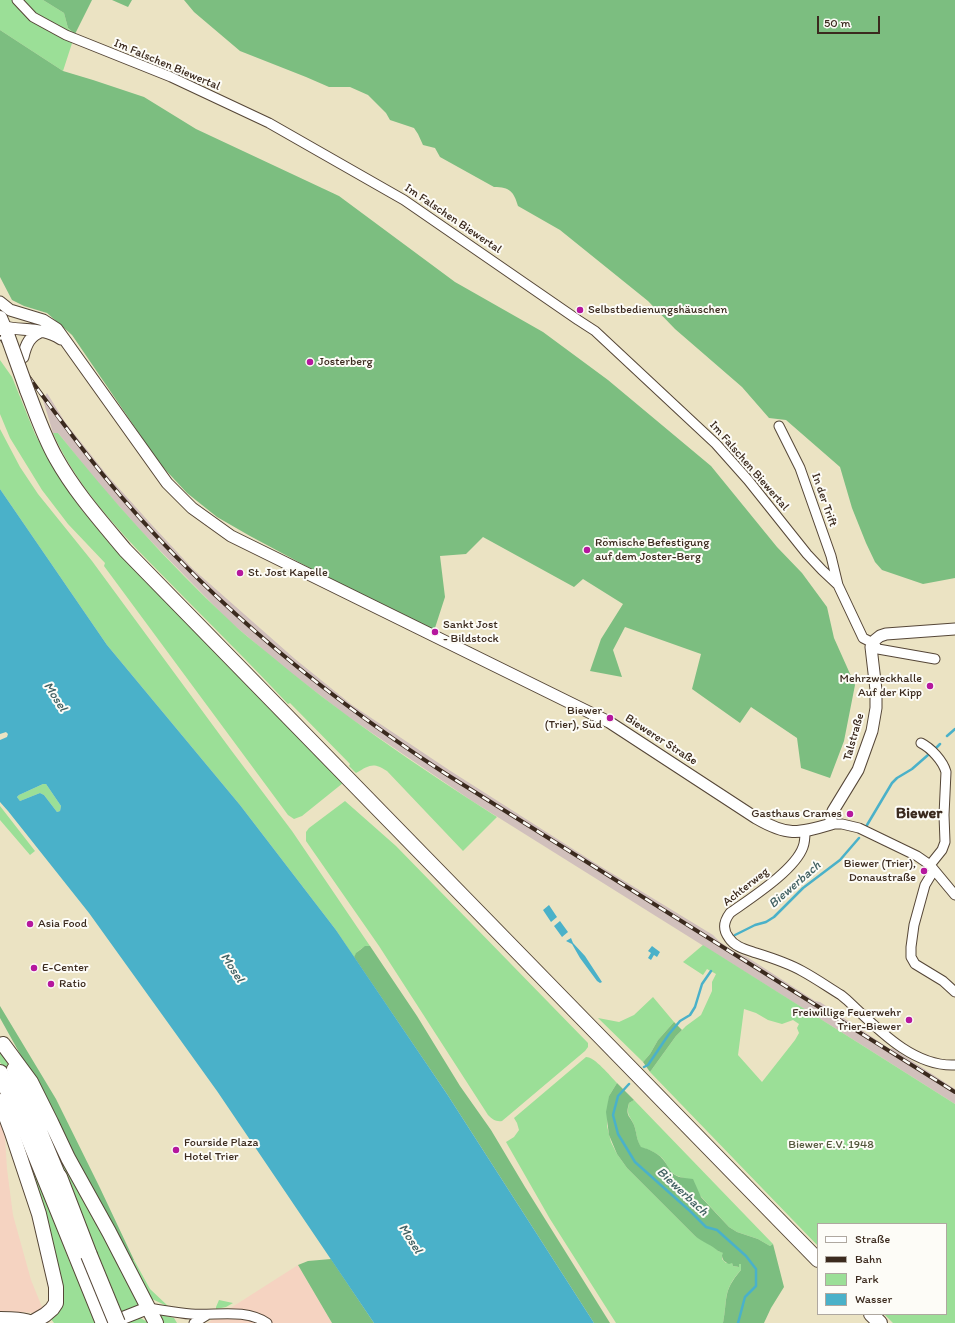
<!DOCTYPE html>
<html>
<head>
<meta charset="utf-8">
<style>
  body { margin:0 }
  #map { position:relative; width:955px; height:1323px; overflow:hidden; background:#ebe3c3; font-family:Itim,sans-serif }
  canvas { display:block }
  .legend { position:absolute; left:817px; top:1223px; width:130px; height:92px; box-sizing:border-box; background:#fdfcf7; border:1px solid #afa8a0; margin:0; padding:5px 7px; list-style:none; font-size:12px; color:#3b2a1e }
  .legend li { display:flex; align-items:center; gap:8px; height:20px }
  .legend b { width:20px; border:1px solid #afa8a0 }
  .scale { position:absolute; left:817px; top:16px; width:63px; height:18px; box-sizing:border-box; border:2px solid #3b2a1e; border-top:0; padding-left:5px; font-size:12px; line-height:14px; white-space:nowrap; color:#3b2a1e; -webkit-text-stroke:3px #fdfcf7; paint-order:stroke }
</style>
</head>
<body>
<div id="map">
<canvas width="955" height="1323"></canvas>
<ul class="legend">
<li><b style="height:5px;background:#fff"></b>Straße</li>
<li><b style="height:5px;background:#3b2a1e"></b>Bahn</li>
<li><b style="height:11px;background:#9bdf97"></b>Park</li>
<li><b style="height:11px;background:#4ab1c9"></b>Wasser</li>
</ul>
<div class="scale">50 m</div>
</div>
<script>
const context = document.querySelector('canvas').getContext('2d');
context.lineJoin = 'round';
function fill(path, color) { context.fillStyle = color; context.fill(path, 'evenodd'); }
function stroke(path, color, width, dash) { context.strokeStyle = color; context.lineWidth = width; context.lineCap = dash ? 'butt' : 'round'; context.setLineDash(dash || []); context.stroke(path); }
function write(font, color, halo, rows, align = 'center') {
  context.font = font + ' Itim,sans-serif'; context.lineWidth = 4; context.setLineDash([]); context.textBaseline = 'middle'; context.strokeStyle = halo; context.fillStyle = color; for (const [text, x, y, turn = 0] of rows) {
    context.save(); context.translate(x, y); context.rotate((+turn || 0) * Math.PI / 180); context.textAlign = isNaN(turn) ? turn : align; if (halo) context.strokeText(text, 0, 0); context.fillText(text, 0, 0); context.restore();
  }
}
const built = new Path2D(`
  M0,1121L5,1137L7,1169L13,1215L31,1280L42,1307L41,1310L35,1313L0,1311Z
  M298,1265L332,1323H207Z`);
const industrial = new Path2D(`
  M47,393L65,422L107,475L151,524L193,569L295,659L352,705L449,770L595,863L713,935L720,942L737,953L747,957L815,1001L820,1002L890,1049L892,1048L955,1089V1104L857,1042L472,801L347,716L286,669L229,621L185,576L142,532L99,484L58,433H53L43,400Z`);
const green = new Path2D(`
  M0,0H43L64,13L68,28L75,34L63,71L0,30Z
  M0,360L12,377L35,434L59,477L81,509L109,543L343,783L302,816L294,819L288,815L104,566L105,563L68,524L42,490L10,438L0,414Z
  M0,429L20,467L38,494L92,561L231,750L292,831L370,946C363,946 358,950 354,957L336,930L240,805L107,645L0,489Z
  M53,433H58C111,499 167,562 229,620C240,631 252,640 264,650C337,712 416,765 497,817L463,851L387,771C373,762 370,765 356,773L349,766L350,764L290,703L288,704C250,663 209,623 170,583C126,538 79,492 53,433Z
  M43,784H46L61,806L60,811L57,812L44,795L40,793L20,801L17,797L19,795Z
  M345,801L396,846L588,1043V1047L585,1051L502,1121C496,1122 492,1119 488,1115L379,946L306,841V832L309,828Z
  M0,806L35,851L30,855L0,820Z
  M703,945L857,1042L955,1104V1323H893L884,1314H946V1224H818V1246L650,1072L676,1036L686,1026L701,1015L712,991V982L716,974L707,969L703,975L683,962ZM744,1009L756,1013L768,1020L782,1024L793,1020L799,1024L797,1028L799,1033L795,1040L762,1082L738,1055Z
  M653,997L674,1022L658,1040L650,1054L643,1062L598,1018L619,1022L634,1015Z
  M0,1048L9,1067L20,1102L0,1062Z
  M586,1057C595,1057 610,1076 617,1083L609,1096L607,1126L611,1142L617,1154L627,1168L695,1236L716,1248L718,1251L724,1253L722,1255V1259L726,1263H732L733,1266L738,1267L739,1264L741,1263V1270C722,1291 728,1298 723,1323H616L550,1219L506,1142L514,1137L519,1130L517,1123L514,1118Z
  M0,1085L34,1167L70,1263L96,1253L32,1096L139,1302V1305L101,1323H54L51,1319L59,1309L0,1095Z
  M634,1100L773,1244L770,1246L758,1239L737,1232L729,1227L684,1178C667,1174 671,1167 661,1157C657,1153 646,1148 641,1148C636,1139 637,1133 634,1125C630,1115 626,1116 629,1103Z
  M134,1260L150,1289L169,1307L152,1299L146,1293L129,1262Z
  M219,1300L233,1303L226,1307L216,1309V1307Z
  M158,1314L174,1318L177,1323H163Z
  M139,1317L149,1323H122Z`);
const forest = new Path2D(`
  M43,0H92L75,34L68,28L64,13Z
  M112,0H132L128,7Z
  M184,0H955V578L923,584L882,570L875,562L866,543L852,508L840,467L786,420L769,418L742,387L675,329L648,301L560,230L518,206C514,192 510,187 494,187L440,157L435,148L423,145L418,134L414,128L390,120L386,113L368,95L350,87H329L306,77L240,51L194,12Z
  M0,30L63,71L93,80L144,97L196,129L339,196L455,282L543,332L608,380L711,466L777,547L802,573L827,607L834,638L855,685L844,741L830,778L801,768L797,738L751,707L740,723L692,689L701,654L625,627L613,650L622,677L590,671L601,639L623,604L583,579L574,587L483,537L466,554L440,556L445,597L434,631L351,590L250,536L217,517L187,493L160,464L72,335L47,313L24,306L12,300L0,277Z
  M365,946H370L417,1016L460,1086L491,1130L525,1187L610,1323H594L447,1094L354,957L356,953Z
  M0,1006L56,1099L100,1188L134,1260L129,1262L72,1155L49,1106L0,1018Z
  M674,1022L682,1030L676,1036L650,1072L643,1062L650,1054L658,1040Z
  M617,1083L634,1100L629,1103C625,1117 630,1115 634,1125C637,1133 636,1139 641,1147C649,1149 660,1154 665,1162C669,1167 670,1173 677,1176C681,1178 688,1178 693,1179L701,1197L729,1227L737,1232L758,1239L770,1246L773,1244L784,1287L771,1308L764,1323H723C728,1298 722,1292 741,1270V1264H739V1267L733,1266L732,1263L729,1264C725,1262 722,1260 722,1255L723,1253L718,1251C715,1247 701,1241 695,1236L627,1168L617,1154L609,1135L606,1112L609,1096Z
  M331,1259L374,1323H332L298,1265L308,1261Z`);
const water = new Path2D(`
  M0,489L107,645L240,805L336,930L447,1094L594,1323H374L217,1091L89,913L8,811L0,802V740L7,737L8,734L6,732L0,734ZM43,784H46L61,806L60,811L57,812L44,795L40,793L20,801L17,797L19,795Z
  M549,905L557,917L551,922L543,910Z
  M560,921L568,932L562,937L554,926Z
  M571,938L573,943L585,956L602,982L600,983L597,981L580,958L572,944L566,941Z
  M652,946L660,952L657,957L654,955L651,960L648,958L651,953L648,951Z`);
const stream = new Path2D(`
  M947,736L955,729
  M934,750L940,744
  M867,825L892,783L897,778L912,769L928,755
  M735,935L755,925L766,922L774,917L803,888L840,860L859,838
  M644,1067L648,1065L669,1034L680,1021L690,1015L695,1007L702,984L711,971
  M629,1084L618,1096L613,1115L618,1134L635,1162L690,1211L706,1227L717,1230L746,1256L756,1269V1286L745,1297L738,1323`);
const minor = new Path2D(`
  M17,0L33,17L66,35L171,77L269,123L404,200L578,320L595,331L716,444L748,480L807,554L822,570L838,585L863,638L873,643L878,649L935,659
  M779,426L800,468L831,556L838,585
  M921,743C931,748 943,761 946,772L944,815L945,842L942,850L930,865
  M831,824H842L859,828L917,856L930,865L955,895
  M805,831C805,837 805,842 803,847C795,870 751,898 730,913C724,921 722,929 729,938C734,946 744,949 753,952C769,957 786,962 802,971C815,978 828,987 841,995L847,1000C876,1027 912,1067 955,1065
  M934,870L925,885L914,925L911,947V957L915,964L943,981L955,992
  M148,1308C163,1310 177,1313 191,1314C216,1316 244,1308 267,1323
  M194,1323L207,1315`);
const tertiary = new Path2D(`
  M0,302L10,310L43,320L57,329L167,483L192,508L231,536L609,722L756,818C787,836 797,834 831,824V817L833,811L858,770L872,731L876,708V690L871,647L875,640L880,636L886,634L955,629
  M4,327C24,331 43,327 61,339
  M23,357C26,344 30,335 43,331`);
const secondary = new Path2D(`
  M0,1318C12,1318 24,1318 35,1323
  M110,1323L148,1308`);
const primary = new Path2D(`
  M0,318L8,337
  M27,390C36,413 44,437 56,458C75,492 100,520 125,550L818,1260
  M3,1044L31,1082L51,1122L68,1158L109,1232L156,1323
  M14,1069L59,1177
  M0,1101L12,1133L39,1214L56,1287V1303L52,1309L45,1315L33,1322
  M871,1314L880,1323`);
const motorway = new Path2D(`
  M0,1073L25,1128L104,1323
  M59,1177L89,1255`);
const rail = new Path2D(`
  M0,337C34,384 67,431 104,476C200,594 319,692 446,774L955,1092`);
const primaryBridge = new Path2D(`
  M8,337L27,390`);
const motorwayBridge = new Path2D(`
  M89,1255L117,1323`);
const markers = [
  [580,310,4,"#b5179e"],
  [310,362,4,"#b5179e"],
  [587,550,4,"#b5179e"],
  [240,573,4,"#b5179e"],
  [435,632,4,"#b5179e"],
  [930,686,4,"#b5179e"],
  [610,718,4,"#b5179e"],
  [850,814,4,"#b5179e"],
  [924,871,4,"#b5179e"],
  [30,924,4,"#b5179e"],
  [34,968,4,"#b5179e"],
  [51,984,4,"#b5179e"],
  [909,1020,4,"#b5179e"],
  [176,1150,4,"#b5179e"]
];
const streetNames = [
  ["Im Falschen Biewertal",167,65,23],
  ["Im Falschen Biewertal",453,219,34],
  ["Im Falschen Biewertal",749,466,49],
  ["In der Trift",824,500,71],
  ["Talstraße",854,737,-74],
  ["Biewerer Straße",661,740,33],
  ["Achterweg",746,887,-38]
];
const poiNames = [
  ["Selbstbedienungshäuschen",588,310],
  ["Josterberg",318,362],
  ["Römische Befestigung",595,543],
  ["auf dem Joster-Berg",595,557],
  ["St. Jost Kapelle",248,573],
  ["Sankt Jost",443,625],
  ["- Bildstock",443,639],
  ["Mehrzweckhalle",922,679,"right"],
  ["Auf der Kipp",922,693,"right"],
  ["Biewer",602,711,"right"],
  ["(Trier), Süd",602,725,"right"],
  ["Gasthaus Crames",842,814,"right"],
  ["Biewer (Trier),",916,864,"right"],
  ["Donaustraße",916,878,"right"],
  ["Asia Food",38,924],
  ["E-Center",42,968],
  ["Ratio",59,984],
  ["Freiwillige Feuerwehr",901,1013,"right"],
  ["Trier-Biewer",901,1027,"right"],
  ["Fourside Plaza",184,1143],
  ["Hotel Trier",184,1157]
];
const parkNames = [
  ["Biewer E.V. 1948",831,1145]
];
const waterNames = [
  ["Mosel",55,697,57],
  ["Biewerbach",795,885,-41],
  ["Mosel",232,968,57],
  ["Biewerbach",682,1192,43],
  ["Mosel",410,1239,57]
];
const districtNames = [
  ["Biewer",919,814]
];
fill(built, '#f5d3c1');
fill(industrial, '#d1c0bc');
fill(green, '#9bdf97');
fill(forest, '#7cbe80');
fill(water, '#4ab1c9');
stroke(stream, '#4ab1c9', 2.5);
stroke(minor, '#554637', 11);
stroke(tertiary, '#554637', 13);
stroke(secondary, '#554637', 14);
stroke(primary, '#554637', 16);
stroke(motorway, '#554637', 18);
stroke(minor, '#fff', 9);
stroke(tertiary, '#fff', 11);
stroke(secondary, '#fff', 12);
stroke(primary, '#fff', 14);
stroke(motorway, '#fff', 16);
stroke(rail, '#3b2a1e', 4);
stroke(rail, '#fdfcf7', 2.5, [8]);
stroke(primaryBridge, '#554637', 16, []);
stroke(motorwayBridge, '#554637', 18, []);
stroke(primaryBridge, '#fff', 14);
stroke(motorwayBridge, '#fff', 16);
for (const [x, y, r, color] of markers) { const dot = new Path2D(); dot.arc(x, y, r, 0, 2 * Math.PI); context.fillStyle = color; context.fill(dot); stroke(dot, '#fdfcf7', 1.5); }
write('12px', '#3b2a1e', '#fdfcf7', streetNames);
write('12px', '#3b2a1e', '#fdfcf7', poiNames, 'left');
write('12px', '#53573c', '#fdfcf7', parkNames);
write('italic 13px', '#416062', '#fdfcf7', waterNames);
write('bold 16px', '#3b2a1e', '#fdfcf7', districtNames);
</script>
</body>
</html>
